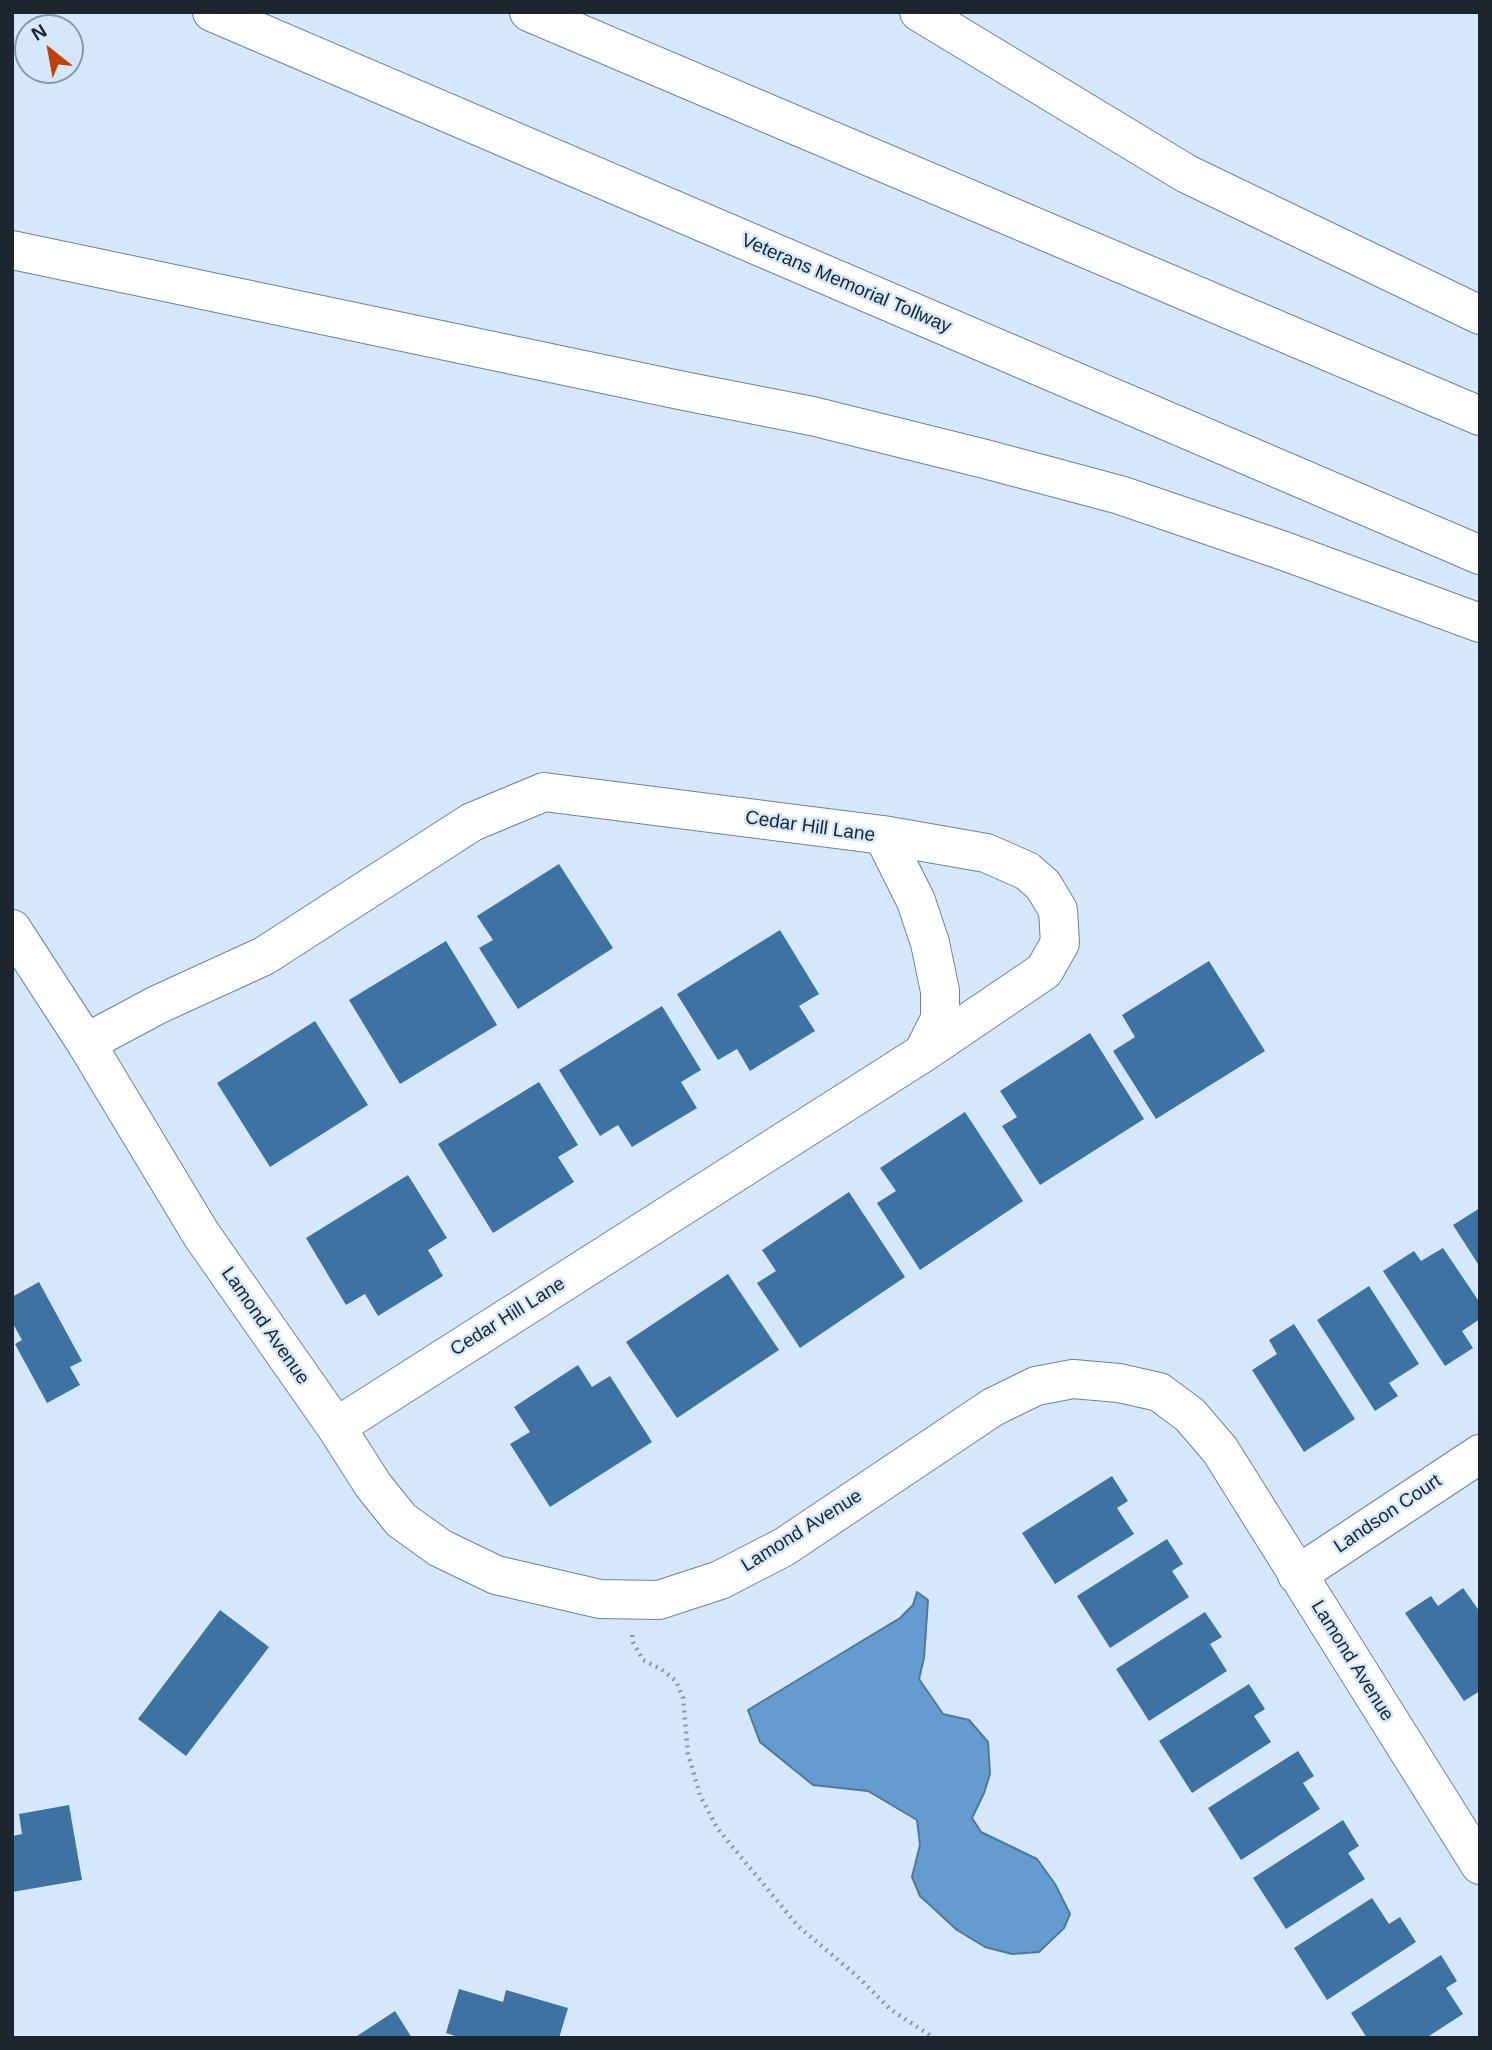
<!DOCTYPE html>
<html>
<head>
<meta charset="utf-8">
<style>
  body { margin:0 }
  #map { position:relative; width:1492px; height:2050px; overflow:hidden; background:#d5e8fb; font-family:Arial,sans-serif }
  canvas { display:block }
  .frame { position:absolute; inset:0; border:14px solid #1d262f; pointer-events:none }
  .north { position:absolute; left:14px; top:14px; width:70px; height:70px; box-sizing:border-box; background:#d5e8fb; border:2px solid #8b9aa9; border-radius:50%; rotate:329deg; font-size:19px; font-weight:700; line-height:28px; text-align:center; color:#1d262f }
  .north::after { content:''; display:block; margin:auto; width:24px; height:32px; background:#c43e00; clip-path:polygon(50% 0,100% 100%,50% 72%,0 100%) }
</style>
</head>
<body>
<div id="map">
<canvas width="1492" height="2050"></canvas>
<div class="frame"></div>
<div class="north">N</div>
</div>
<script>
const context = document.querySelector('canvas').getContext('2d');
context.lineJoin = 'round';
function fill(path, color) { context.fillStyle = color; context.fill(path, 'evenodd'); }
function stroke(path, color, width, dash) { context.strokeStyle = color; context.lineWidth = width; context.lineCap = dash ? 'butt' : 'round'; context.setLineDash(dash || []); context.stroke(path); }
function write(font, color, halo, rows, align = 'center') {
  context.font = font + ' Arial,sans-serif'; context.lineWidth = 5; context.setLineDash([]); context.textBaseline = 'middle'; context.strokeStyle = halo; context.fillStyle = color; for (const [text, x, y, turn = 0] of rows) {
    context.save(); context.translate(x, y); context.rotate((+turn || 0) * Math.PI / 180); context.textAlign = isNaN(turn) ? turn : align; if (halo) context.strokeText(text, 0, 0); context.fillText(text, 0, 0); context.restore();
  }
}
const water = new Path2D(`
  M917,1592L928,1600L924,1658L919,1679L943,1714L969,1720L988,1742L990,1774L984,1793L972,1818L981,1832L1037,1859L1055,1884L1070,1914L1064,1928L1039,1952L1012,1954L985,1947L957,1930L920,1896L912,1877L920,1845L917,1820L868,1791L813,1785L760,1742L748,1710L900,1618L913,1605Z`);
const building = new Path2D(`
  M559,864L613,948L518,1009L479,948L493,940L477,916Z
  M780,930L819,994L799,1006L815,1031L750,1071L737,1049L718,1060L677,994Z
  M446,941L497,1025L400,1084L349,1000Z
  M1209,961L1265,1051L1156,1119L1113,1051L1135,1037L1122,1015Z
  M662,1006L701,1070L681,1082L697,1108L632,1147L618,1125L600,1136L559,1070Z
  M315,1021L368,1105L270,1167L217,1083Z
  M1090,1033L1144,1119L1040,1185L1002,1126L1017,1117L1000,1091Z
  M539,1082L578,1145L558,1157L574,1182L493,1233L438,1144Z
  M965,1112L1023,1201L920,1270L877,1203L896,1191L880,1168Z
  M408,1175L447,1238L428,1250L443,1276L378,1316L365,1294L346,1305L306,1238Z
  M849,1192L905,1277L800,1348L757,1283L776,1271L762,1250Z
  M1480,1208V1267L1453,1225Z
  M1443,1248L1480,1303V1319L1462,1331L1473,1348L1445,1366L1383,1271L1414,1251L1421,1261Z
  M728,1274L779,1350L677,1418L626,1342Z
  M39,1282L82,1361L70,1367L80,1385L47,1403L15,1344L22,1340L12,1322V1297Z
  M1369,1286L1419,1364L1389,1383L1398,1396L1375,1411L1317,1320Z
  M1294,1324L1355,1419L1304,1452L1252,1370L1277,1354L1269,1340Z
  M578,1365L592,1387L610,1376L652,1442L550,1507L510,1444L530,1432L514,1407Z
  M1112,1476L1128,1501L1117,1508L1134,1534L1055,1584L1022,1533Z
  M1167,1539L1183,1564L1172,1571L1189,1597L1110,1648L1077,1596Z
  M1463,1588L1480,1612V1691L1464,1701L1405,1613L1431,1596L1438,1606Z
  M220,1610L269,1647L186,1756L138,1719Z
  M1205,1612L1222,1637L1210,1644L1227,1671L1149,1721L1116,1669Z
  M1249,1684L1265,1709L1254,1716L1271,1742L1192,1793L1159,1741Z
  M1298,1751L1314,1776L1303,1783L1320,1809L1241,1860L1208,1808Z
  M69,1805L82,1880L12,1892V1836L22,1834L19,1814Z
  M1343,1820L1359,1846L1348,1853L1365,1879L1286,1929L1253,1878Z
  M1372,1898L1389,1924L1400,1917L1416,1942L1327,2000L1294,1948Z
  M1441,1955L1457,1981L1446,1988L1463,2014L1426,2038H1367L1351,2013Z
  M459,1989L503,2002L506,1990L568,2008L559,2038H461L446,2033Z
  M395,2011L412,2038H354Z`);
const path = new Path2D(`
  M632,1635L633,1642L643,1660L661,1669L676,1681L683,1698L688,1754L700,1795L717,1828L798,1926L857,1976L890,2009L934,2038`);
const minor = new Path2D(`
  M883,835L986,853L1027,871L1043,885L1058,910L1060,943L1044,971L923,1053
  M12,929L86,1043L201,1234L336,1427L373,1485L401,1520L440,1548L496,1575L600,1599L659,1600L720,1580L784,1547L993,1407L1036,1386L1073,1379L1119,1383L1159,1392L1190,1415L1220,1450L1480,1865
  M86,1043L157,1005L264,956L472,822L544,792L883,835L916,901L930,943L940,991V1019L923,1053L336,1427
  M1297,1575L1480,1454`);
const highway = new Path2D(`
  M212,12L1480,555
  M529,12L1480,416
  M919,12L1187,174L1480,315
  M12,250L684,391L812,416L985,459L1120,495L1284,551L1480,623`);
const streetNames = [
  ["Veterans Memorial Tollway",846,284,23],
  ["Cedar Hill Lane",810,827,8],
  ["Cedar Hill Lane",508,1317,-32],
  ["Lamond Avenue",265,1326,55],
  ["Landson Court",1388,1514,-34],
  ["Lamond Avenue",802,1531,-32],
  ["Lamond Avenue",1352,1661,58]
];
fill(water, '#659bce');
stroke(water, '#4f789e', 2);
fill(building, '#3d72a3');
stroke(minor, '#6d8398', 40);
stroke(highway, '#6d8398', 40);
stroke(path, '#8a99a8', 4.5, [2, 5]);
stroke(minor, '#fff', 38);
stroke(highway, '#fff', 38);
write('19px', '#1d262f', '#d5e8fb', streetNames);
</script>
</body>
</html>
